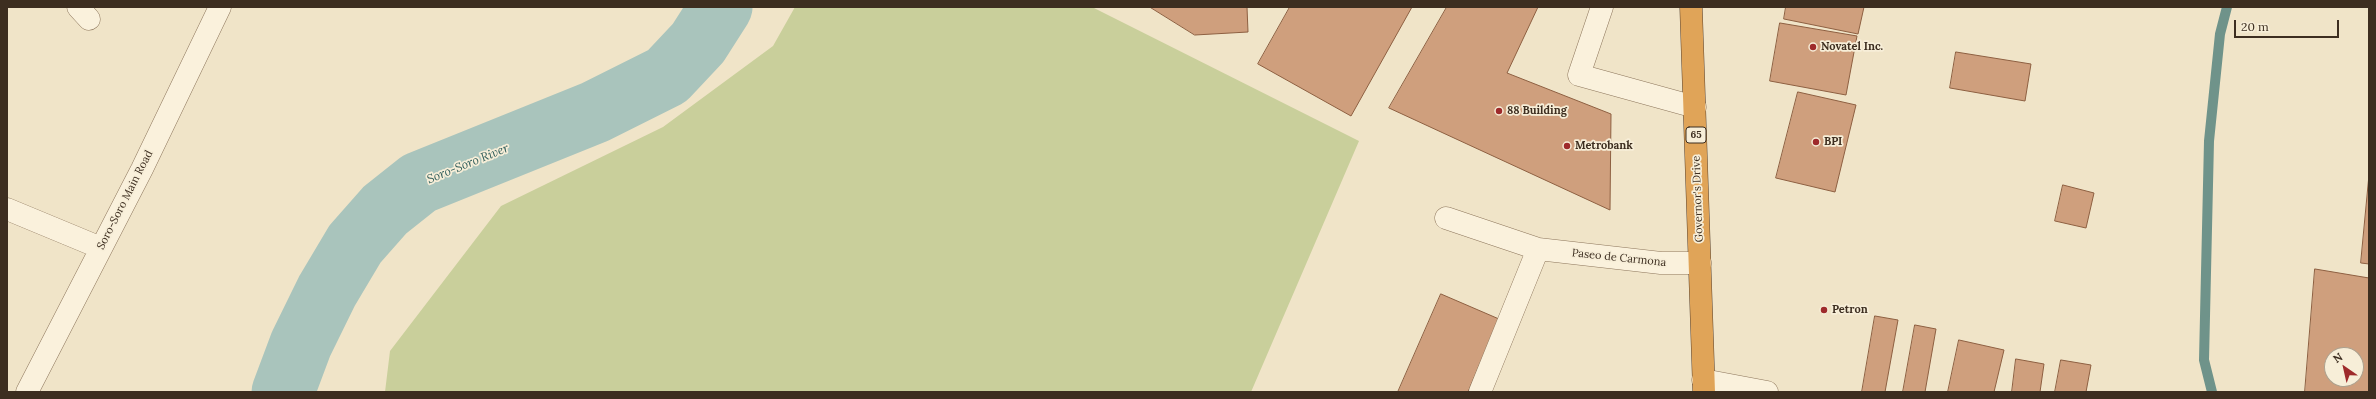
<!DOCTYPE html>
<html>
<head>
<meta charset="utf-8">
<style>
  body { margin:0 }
  #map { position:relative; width:2376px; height:399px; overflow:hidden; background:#f0e4c8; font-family:Lora,serif }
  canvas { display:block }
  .frame { position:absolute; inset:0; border:8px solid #3d2e20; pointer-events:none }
  .north { position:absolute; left:2324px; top:347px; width:40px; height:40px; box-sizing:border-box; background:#f7eed8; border:1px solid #ada18e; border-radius:50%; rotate:326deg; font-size:11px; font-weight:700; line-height:16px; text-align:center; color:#3d2e20 }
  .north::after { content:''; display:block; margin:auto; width:14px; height:18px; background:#9e2a2b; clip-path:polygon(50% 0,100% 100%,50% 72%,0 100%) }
  .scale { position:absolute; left:2234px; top:20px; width:105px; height:18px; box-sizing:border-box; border:2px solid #3d2e20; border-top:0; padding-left:5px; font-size:12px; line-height:14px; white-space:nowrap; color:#3d2e20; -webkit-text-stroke:3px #f7eed8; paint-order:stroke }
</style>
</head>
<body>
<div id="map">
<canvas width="2376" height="399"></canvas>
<div class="frame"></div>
<div class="north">N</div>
<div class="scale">20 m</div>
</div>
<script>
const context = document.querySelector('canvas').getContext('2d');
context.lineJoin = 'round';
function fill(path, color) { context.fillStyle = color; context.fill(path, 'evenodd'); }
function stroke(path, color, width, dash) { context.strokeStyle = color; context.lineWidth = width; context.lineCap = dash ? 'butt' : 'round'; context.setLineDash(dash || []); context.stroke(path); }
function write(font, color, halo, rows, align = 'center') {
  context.font = font + ' Lora,serif'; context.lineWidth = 3.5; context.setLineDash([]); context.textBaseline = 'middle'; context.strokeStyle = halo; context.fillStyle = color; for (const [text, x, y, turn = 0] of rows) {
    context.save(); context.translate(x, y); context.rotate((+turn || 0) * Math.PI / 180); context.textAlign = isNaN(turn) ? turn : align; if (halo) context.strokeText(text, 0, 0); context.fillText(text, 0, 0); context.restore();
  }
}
const green = new Path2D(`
  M795,7H1092L1359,141L1251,392H385L390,351L501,206L663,127L773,46Z`);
const stream = new Path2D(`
  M2212,392L2204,360L2209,141L2220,34L2227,7`);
const river = new Path2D(`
  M283,392L301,344L327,291L355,244L385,210L419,183L595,112L667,76L698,43L721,7`);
const building = new Path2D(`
  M1150,7H1247L1248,32L1195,35Z
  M1290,7H1412L1351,116L1258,64Z
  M1447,7H1538L1507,73L1611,114L1610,210L1389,108Z
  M1786,7H1864L1858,34L1784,19Z
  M1780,23L1857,36L1846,95L1770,81Z
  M1956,52L2031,64L2025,101L1950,88Z
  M1798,92L1856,105L1835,192L1776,178Z
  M2369,175V264L2361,263Z
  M2063,185L2094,193L2086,228L2055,221Z
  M2315,269L2369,278V392H2305ZM2332,355H2356V379H2332Z
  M1441,294L1499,319L1468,392H1398Z
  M1875,316L1898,320L1885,392H1862Z
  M1915,325L1936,329L1925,392H1903Z
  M1959,340L2004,350L1994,392H1948Z
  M2016,359L2044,364L2040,392H2012Z
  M2061,360L2091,365L2086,392H2055Z`);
const minor = new Path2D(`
  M78,7L89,19
  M1602,7L1579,75L1695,107
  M7,209L101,248
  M1446,218L1538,249L1661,263H1700
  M1703,380L1767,392
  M27,392L142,169L220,7
  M1480,392L1538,249`);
const highway = new Path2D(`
  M1691,7L1704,392`);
const markers = [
  [1813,47,4,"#9e2a2b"],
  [1499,111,4,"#9e2a2b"],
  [1816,142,4,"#9e2a2b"],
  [1567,146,4,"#9e2a2b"],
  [1824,310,4,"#9e2a2b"]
];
const shields = [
  [1696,135,20]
];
const shieldNames = [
  ["65",1696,135]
];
const poiNames = [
  ["Novatel Inc.",1821,47],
  ["88 Building",1507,111],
  ["BPI",1824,142],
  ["Metrobank",1575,146],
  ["Petron",1832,310]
];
const streetNames = [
  ["Governor's Drive",1698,199,-92],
  ["Soro-Soro Main Road",125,200,-63],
  ["Paseo de Carmona",1619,258,6]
];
const waterNames = [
  ["Soro-Soro River",468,164,-22]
];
fill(green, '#c9cf9b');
stroke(stream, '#6f938a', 10);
stroke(river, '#a9c4bc', 63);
fill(building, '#cf9f7d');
stroke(building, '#8d5f41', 1);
stroke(minor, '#8d765c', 23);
stroke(highway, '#5b4430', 23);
stroke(minor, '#faf1dc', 22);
stroke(highway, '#e0a458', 22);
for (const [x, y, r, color] of markers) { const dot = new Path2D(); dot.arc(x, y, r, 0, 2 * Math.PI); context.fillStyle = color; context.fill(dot); stroke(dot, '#f7eed8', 1.5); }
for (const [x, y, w] of shields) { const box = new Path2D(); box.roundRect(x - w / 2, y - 8, w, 16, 3); context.fillStyle = '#f7eed8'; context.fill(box); stroke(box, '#3d2e20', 1); }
write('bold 10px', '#3d2e20', null, shieldNames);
write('bold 11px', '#3d2e20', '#f7eed8', poiNames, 'left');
write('11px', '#3d2e20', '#f7eed8', streetNames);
write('italic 12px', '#2f5d5a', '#f7eed8', waterNames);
</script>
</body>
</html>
